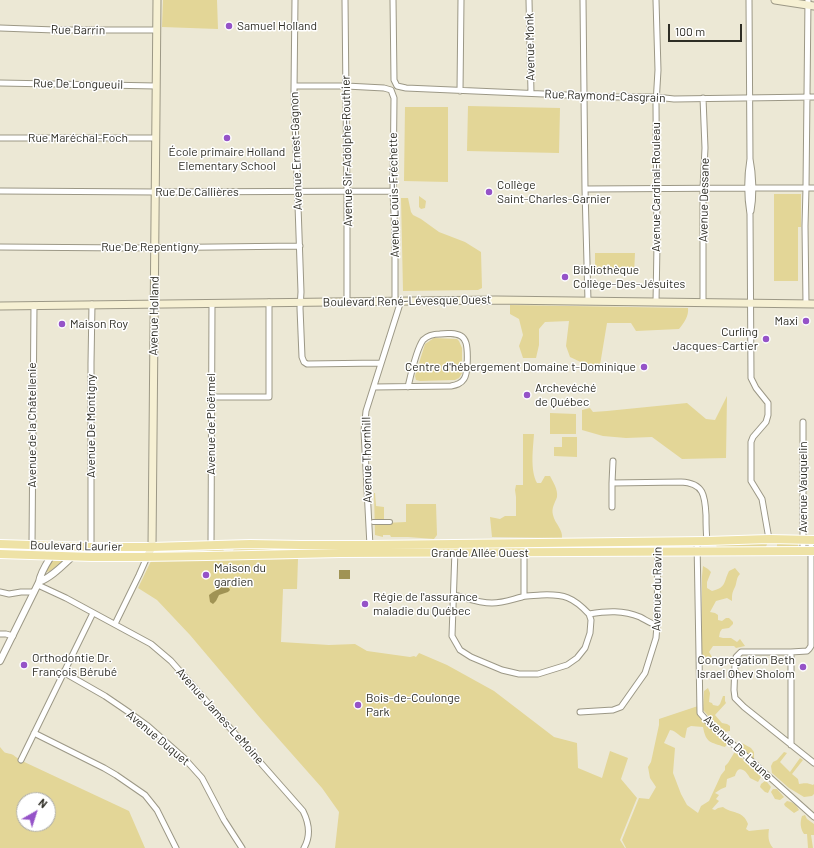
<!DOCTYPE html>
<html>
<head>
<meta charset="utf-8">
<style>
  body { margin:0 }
  #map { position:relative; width:814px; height:848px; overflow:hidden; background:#ece8d5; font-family:Barlow,sans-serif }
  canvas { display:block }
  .north { position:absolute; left:16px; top:792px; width:40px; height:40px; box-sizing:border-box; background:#fff; border:1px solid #ababa8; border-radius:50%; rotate:39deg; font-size:11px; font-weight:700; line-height:16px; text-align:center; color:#2e2d25 }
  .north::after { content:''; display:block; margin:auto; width:14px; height:18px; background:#9553c8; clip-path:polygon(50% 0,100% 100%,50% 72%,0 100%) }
  .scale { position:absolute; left:668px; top:24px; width:74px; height:18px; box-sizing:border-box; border:2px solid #2e2d25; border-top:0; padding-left:5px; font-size:12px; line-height:14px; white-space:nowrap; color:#2e2d25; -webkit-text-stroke:3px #fff; paint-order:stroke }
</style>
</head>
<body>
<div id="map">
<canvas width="814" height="848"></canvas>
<div class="north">N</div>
<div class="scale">100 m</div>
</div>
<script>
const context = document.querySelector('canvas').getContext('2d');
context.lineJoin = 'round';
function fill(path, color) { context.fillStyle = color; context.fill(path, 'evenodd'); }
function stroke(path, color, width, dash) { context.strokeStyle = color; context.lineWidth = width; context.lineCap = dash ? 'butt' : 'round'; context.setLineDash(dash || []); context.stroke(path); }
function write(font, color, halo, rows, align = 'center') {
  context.font = font + ' Barlow,sans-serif'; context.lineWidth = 3; context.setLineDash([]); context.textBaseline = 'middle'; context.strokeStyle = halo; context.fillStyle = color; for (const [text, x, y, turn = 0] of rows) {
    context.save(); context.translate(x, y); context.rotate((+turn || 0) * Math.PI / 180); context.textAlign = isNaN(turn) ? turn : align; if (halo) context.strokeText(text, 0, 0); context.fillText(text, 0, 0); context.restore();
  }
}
const green = new Path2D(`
  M163,0H217L218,29L162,27Z
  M468,106L560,108L559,153L467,151Z
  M405,107H448V182L404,181Z
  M774,194H801V227H798V281H774Z
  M419,196L426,201L425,208L421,209L419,207Z
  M401,198H408L411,212L413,215L421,219L439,232L465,242L481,252L482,288L478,290L403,291Z
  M595,253H635L634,274L595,273Z
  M510,305L688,308C689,316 684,323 679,329L636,331L631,323H607L600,365L589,366L570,357L566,346L569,321L545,322L539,329V345L536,358H523L519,346L523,335L519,319L510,314Z
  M434,338L457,339L459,341L462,348V373L459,378L455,380L420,381L416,380L415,376L425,344Z
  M727,396L726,458L682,459L652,437L626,438L603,436L582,430V410L590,408L593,412L607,411L687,403L706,419L715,420Z
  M550,413L576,414V434H550Z
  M523,434H534C533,449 530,470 537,483H541L545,476H550C553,482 558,489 557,497C555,503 551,508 553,515C555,524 563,529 562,538L492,537L490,517L500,519L505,516H516V497L515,490L516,485H523Z
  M562,437H577V457L554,456V447H562Z
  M374,493H375L376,506L384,507V523L406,522V504H436L437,535L434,539L408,537H391L390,535H383V537L375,535Z
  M798,542V546L797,547H777V543Z
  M766,543L767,544L766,547L718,548L716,546L717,544Z
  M504,546H573L572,549H462L489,548Z
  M579,546H650L648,548L580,549Z
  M0,547L48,549L47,552L0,550Z
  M294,547V549L281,550L234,552L233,550L234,549Z
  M223,549L224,551V552L159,553L203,551Z
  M298,559L297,589H283L281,642L329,645L355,644L367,651L410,657L414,656L416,657L419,653L447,665L494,691L554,737L577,743L578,768L602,778L610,751L628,758L621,779L637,798L620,840L625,848H335L339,812L322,788L261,719L190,635L157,600L138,588L151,561Z
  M51,561H63L50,571L47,572L46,570Z
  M703,566L708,569L711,572L707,582V588L712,591C727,587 723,583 729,571L735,568L740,574C736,578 737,582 735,587C732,593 732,594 732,601L727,598L716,601L710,612L715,613L718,615V620L722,621L726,618H729L733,622V624L729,628L722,629L720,632L719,637L723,638H731L737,642L740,639L745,646L736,648L734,646H713L709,652L712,657V664L702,663V576Z
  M708,688L710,693L709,702L712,703L713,705L718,706L720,704L723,696H725V701L726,703L715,715L722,723L727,724L730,726V731L723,732L703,710L704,691Z
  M698,706L708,724L728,743L725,747C710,742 706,743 703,727L691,726L687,728L685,738C679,737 677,731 670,730L664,743L675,748L673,773L681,794L687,805L698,813L701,806L709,801L721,775L725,770V766L728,763L734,753L735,752L758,773L761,777L758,782L750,778C746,770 738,764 735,776L727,779L726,787L721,789L715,793L719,795L716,799L719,801L712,809L715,810L718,808L723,807C732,814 743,810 748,824L746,829L749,831L758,830L769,829C768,836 768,842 773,848H626L622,840L639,798L649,799L656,787L650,778L648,767L651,762L659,725V719Z
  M740,742L751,748L754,752V759L739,745Z
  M0,747C6,754 3,752 11,754C14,755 17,758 20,760L129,811L145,848H0ZM24,800H48V824H24Z
  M784,752L787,753L780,762L790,772L800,758L803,760L792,774L798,779L799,784C805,783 808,783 813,785L814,784V794L812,796L804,797L789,788L772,773L771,766L773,762L777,760Z
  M765,781L767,782L771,787L768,793L765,792L760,787L761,784Z
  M773,789H777L784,797L780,800L775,799L771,792Z
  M787,801C793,802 796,804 799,810L794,813L785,806L784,804Z
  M805,815L807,819L814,824V835H811L813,848H808L807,834H804C800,828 800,822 802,816Z`);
const water = new Path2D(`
  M339,570H350V579H339Z
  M224,585L229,588L230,590L228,592L219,595L216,601L213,604L210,602L209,595L213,592L219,589Z`);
const pedestrian = new Path2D(`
  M373,522H390`);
const minor = new Path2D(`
  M295,0L294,90L301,292L300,308L302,357L304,362L307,364L381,363
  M345,0L347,196V302
  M393,0L394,80L397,86L406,88L612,97H656L674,99L814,97
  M529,0L531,93
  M583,0L585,189L588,301
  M749,0L750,159C753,174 754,195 751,211
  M0,28L55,30H157
  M0,83L156,86
  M294,86H346L384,88L391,90L394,98L393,191L395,236V301
  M460,91L461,0
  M0,138H156
  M750,159C747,177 747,196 750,214L751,378L756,388L768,403V415L766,422L753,437L751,442V481L762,499L769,539
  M752,188H814
  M585,189L748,188
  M0,191L156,192L393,191
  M0,247L130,248L300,246
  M656,302L657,244L656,104L658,70L656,0
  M703,302V188L705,148L703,98
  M806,304L805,226L806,188L808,0
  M374,387L451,386C456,385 461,384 464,379C468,374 468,350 466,343C465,340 463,337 461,336C456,333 446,333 440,334C433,334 428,335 423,340C416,350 411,374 408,387
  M211,397H269V302
  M803,422V551
  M612,483L681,482C704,483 705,496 706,515C706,524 706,532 707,541
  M612,507V483L613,461
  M811,540V646L809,649L807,651L791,652H741L736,657L735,664L734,690L735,698L744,707L814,763
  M697,541L700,713L708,722L814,817
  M32,545L34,305
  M211,545L212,303
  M370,546L364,431L366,411L399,307L400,301
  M91,547V363L92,304
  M455,550L452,636L460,650L471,657L502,670L519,674H538L567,665L577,658L585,648L590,633L591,620L589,614
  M524,553V596
  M38,585L66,598L151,644L171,661L303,811C309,823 311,836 304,848
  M0,592L9,594L21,592H34
  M454,595C466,598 479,603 492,603C503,603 513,599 522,597C528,595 535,596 541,595C564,594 573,597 589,614
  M589,614C607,611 623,610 640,617C646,620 651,624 657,625
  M115,624L139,575L147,557
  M0,634H6L13,636
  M791,652V745
  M63,672L105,696L127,711L148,726L184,758L202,778L224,820L242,848
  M580,712L613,710L621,707L645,673L656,638L657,625L658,541
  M34,733L104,768L116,775L145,795L157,810L176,848
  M21,760L93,613`);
const tertiary = new Path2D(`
  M39,582C52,577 63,565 73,556
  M0,661L39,582C41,569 51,558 57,546`);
const secondary = new Path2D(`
  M775,0L814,6
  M0,306L496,300L814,304
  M147,557L152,547L157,0`);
const primary = new Path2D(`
  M0,544L91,547H152L250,544L301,545H370L707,541L769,539L814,540
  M0,554L92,557H141L207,556L340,553L814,551`);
const markers = [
  [229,26,4,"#9553c8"],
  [227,138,4,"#9553c8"],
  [489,192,4,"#9553c8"],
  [565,277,4,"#9553c8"],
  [806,321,4,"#9553c8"],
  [62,324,4,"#9553c8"],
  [766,339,4,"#9553c8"],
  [644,367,4,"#9553c8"],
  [527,395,4,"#9553c8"],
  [206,575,4,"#9553c8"],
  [365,604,4,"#9553c8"],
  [24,665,4,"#9553c8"],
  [803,667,4,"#9553c8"],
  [358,705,4,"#9553c8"]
];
const poiNames = [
  ["Samuel Holland",237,26],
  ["École primaire Holland",227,152,"center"],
  ["Elementary School",227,166,"center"],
  ["Collège",497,185],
  ["Saint-Charles-Garnier",497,199],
  ["Bibliothèque",573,270],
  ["Collège-Des-Jésuites",573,284],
  ["Maxi",798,321,"right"],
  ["Maison Roy",70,324],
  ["Curling",758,332,"right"],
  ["Jacques-Cartier",758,346,"right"],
  ["Centre d'hébergement Domaine t-Dominique",636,367,"right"],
  ["Archevéché",535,388],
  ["de Québec",535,402],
  ["Maison du",214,568],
  ["gardien",214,582],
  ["Régie de l'assurance",373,597],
  ["maladie du Québec",373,611],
  ["Orthodontie Dr.",32,658],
  ["François Bérubé",32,672],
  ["Congregation Beth",795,660,"right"],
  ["Israel Ohev Sholom",795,674,"right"],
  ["Bois-de-Coulonge",366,698],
  ["Park",366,712]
];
const streetNames = [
  ["Rue Barrin",78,30,1],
  ["Avenue Monk",530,47,-91],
  ["Rue De Longueuil",78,84,1],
  ["Rue Raymond-Casgrain",605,96,2],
  ["Rue Maréchal-Foch",78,138],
  ["Avenue Ernest-Gagnon",296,151,-92],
  ["Avenue Sir-Adolphe-Routhier",347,151,-91],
  ["Avenue Cardinal-Rouleau",656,187,-90],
  ["Rue De Callières",197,192],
  ["Avenue Louis-Fréchette",394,195,-91],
  ["Avenue Dessane",704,200,-89],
  ["Rue De Repentigny",150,247],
  ["Boulevard René-Lévesque Ouest",407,301,-1],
  ["Avenue Holland",154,316,-89],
  ["Avenue de Ploërmel",211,424,-90],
  ["Avenue de la Châtellenie",32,425,-90],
  ["Avenue De Montigny",91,426,-90],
  ["Avenue Thornhill",367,460,-91],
  ["Avenue Vauquelin",803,487,-90],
  ["Boulevard Laurier",76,546,1],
  ["Grande Allée Ouest",480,553],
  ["Avenue du Ravin",657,589,-89],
  ["Avenue James-LeMoine",220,716,48],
  ["Avenue Duquet",158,738,40],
  ["Avenue De Laune",738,748,43]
];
fill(green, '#e3d697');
fill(water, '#a09354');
stroke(pedestrian, '#9c9886', 6);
stroke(minor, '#9c9886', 7);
stroke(tertiary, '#9c9886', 8);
stroke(secondary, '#9c9886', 9);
stroke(primary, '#fff', 10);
stroke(pedestrian, '#fff', 4);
stroke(minor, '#fff', 5);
stroke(tertiary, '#fff', 6);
stroke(secondary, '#f6f0d3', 7);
stroke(primary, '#eee2a6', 8);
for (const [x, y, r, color] of markers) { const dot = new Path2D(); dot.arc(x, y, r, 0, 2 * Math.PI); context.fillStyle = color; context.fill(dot); stroke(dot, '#fff', 1.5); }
write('12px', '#2e2d25', '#fff', poiNames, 'left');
write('12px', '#2e2d25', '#fff', streetNames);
</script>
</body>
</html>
